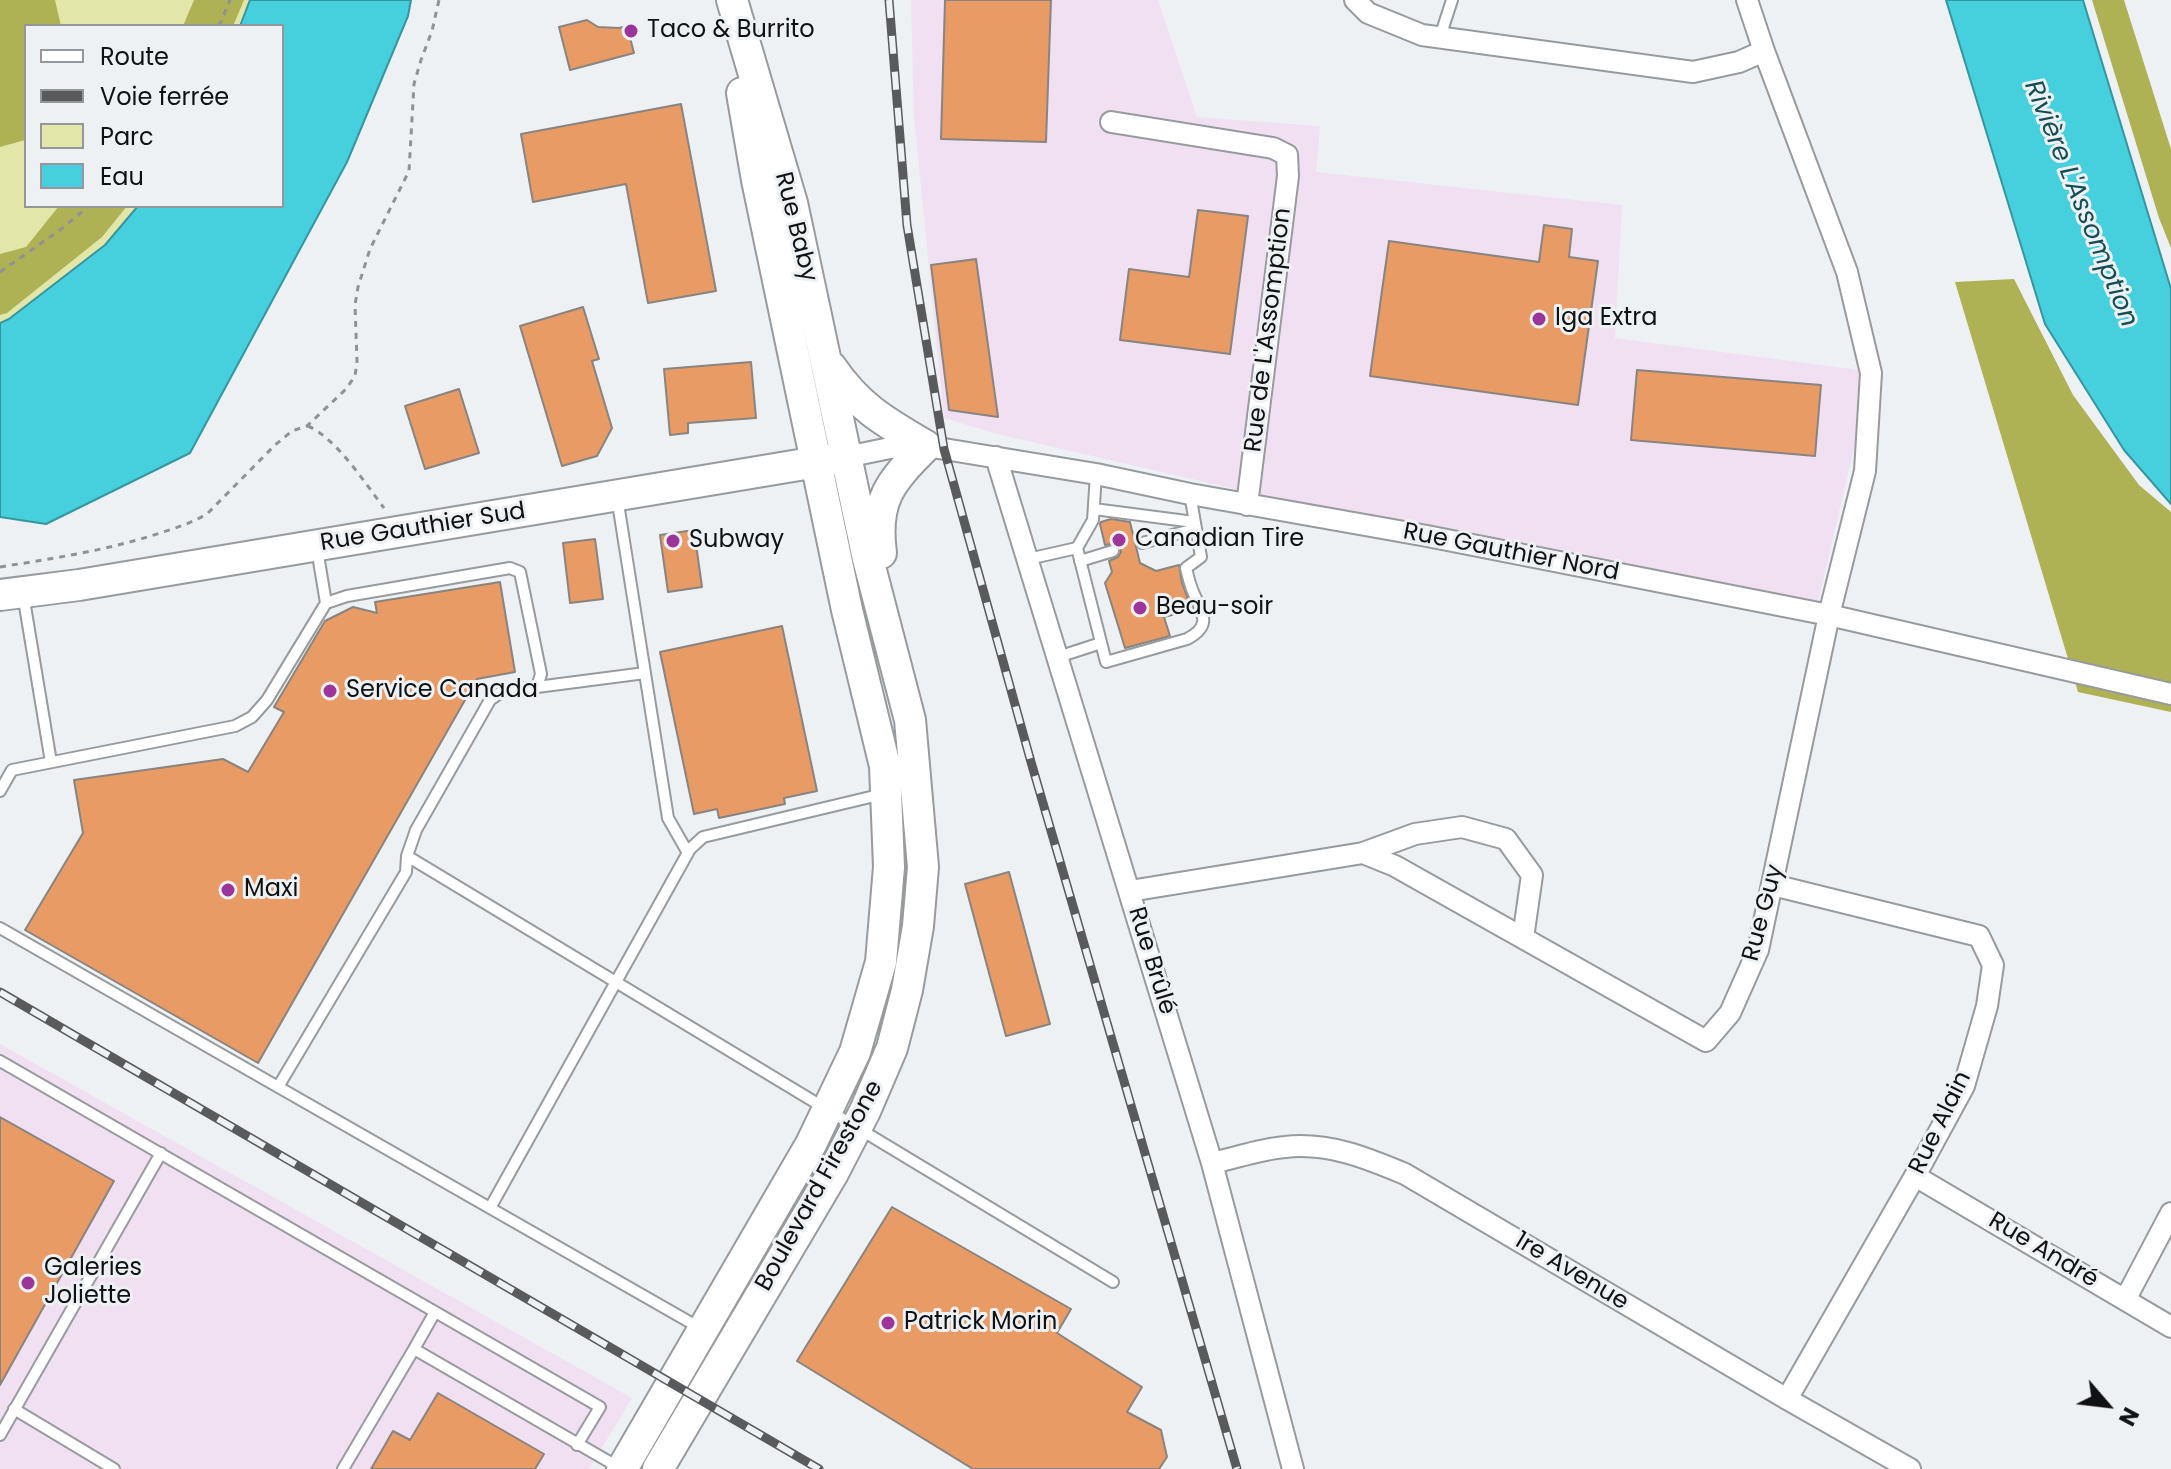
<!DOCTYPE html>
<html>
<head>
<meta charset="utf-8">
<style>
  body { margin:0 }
  #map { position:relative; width:2171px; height:1469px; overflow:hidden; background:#edf1f4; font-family:Poppins,sans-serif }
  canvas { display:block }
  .legend { position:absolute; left:24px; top:24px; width:260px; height:184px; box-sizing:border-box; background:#edf1f4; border:2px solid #95979a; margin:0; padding:10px 14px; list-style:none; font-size:24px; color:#101112 }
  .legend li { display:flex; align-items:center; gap:16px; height:40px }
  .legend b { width:40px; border:2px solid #95979a }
  .north { position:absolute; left:2067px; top:1365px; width:80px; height:80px; -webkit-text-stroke:6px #edf1f4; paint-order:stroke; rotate:118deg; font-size:22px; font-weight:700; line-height:32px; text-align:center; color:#101112 }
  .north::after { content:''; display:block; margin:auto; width:28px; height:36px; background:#101112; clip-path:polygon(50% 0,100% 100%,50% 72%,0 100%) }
</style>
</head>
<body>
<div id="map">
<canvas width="2171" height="1469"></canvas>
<ul class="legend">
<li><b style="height:10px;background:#fff"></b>Route</li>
<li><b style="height:10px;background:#585a5c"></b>Voie ferrée</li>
<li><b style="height:22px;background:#e3e6a9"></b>Parc</li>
<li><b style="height:22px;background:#46cfdd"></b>Eau</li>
</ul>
<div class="north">N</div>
</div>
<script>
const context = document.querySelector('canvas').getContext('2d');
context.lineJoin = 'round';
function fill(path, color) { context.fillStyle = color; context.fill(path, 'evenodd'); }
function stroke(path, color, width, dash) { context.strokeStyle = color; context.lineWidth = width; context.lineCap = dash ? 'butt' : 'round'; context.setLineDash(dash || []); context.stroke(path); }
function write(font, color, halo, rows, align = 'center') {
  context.font = font + ' Poppins,sans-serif'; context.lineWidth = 6; context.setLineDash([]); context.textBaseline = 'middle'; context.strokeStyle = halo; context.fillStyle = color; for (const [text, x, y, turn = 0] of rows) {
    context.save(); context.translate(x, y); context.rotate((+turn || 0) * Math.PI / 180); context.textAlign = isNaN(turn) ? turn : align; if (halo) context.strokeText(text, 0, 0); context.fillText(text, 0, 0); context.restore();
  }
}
const commercial = new Path2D(`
  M911,0H1158L1197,117L1320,126L1316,172L1622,205L1615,338L1859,370L1857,435L1817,606L1261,495L997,434L944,418L914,117Z
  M0,1044L632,1398L589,1469H0Z`);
const green = new Path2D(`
  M0,0H250L240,26H26V206H138L105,245L9,319L0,323Z`);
const forest = new Path2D(`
  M0,0H55L61,26H26V137L25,140L0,147Z
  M194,0H244L233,26H183Z
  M2092,0H2124L2171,149V248L2159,218Z
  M59,206H127L102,237L7,313L0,315V254L26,247Z
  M2014,279L2073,395L2139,485L2171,512V712L2078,692L1955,282Z`);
const water = new Path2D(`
  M250,0H411L408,16L347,162L190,453L46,524L0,517V323L9,319L105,245L138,206H282V26H240Z
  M1946,0H2083L2171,289V504L2124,450L2045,324Z`);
const building = new Path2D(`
  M945,0H1051L1046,142L941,139Z
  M587,20L598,27L619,28L627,26L634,53L570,70L559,27Z
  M681,104L716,291L648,303L626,184L533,202L521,134Z
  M1198,210L1248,216L1230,354L1120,340L1129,269L1189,277Z
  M1544,225L1572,229L1569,257L1598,261L1578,405L1370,376L1389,241L1539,262Z
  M976,259L998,417L949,410L931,265Z
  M583,307L599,359L592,361L612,428L597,456L562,466L520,326Z
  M751,362L756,418L688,423V433L670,435L664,369Z
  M1637,370L1821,385L1815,456L1631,440Z
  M459,389L479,453L425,469L405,406Z
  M1111,519L1130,522L1140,563L1156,571L1179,565L1182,583L1192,610L1164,617L1170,636L1125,648L1105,583L1112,572L1109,561L1118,557L1121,552L1120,548L1116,543L1105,545L1100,524L1101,522Z
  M694,530L702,587L668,592L660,535Z
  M595,539L603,599L570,603L563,543Z
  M500,582L515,672L477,679L258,1063L25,930L83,833L74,780L223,759L248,772L284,712L274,707L325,621L353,607L377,613L375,602Z
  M782,626L817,791L784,798L785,804L719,818L717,809L694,814L660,652Z
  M1009,872L1050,1024L1006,1036L965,884Z
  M0,1117L114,1181L0,1385Z
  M892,1207L1071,1309L1057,1333L1142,1387L1127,1412L1161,1430L1167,1457L1159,1469H973L797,1361Z
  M438,1393L544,1454L535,1469H371L393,1431L410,1440Z`);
const path = new Path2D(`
  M219,26L230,0
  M0,272L60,230L89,206
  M308,426C336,438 365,483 384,508
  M0,567C55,558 110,550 163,532C179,527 194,522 208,513L275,445L292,431L307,426L346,389L355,376L357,361L355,305L358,287L370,249L409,171L414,84L421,60L432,31L439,0`);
const lane = new Path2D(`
  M1440,37L1452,0
  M1096,474L1093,520L1077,548L1106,662L1187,639C1212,626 1203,614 1194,594C1190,586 1188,576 1186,568L1201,557L1190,494
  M617,497L668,818L688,853
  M1094,509L1194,522
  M1142,543L1195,529
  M317,549L326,603
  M1028,559L1077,548
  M1080,561L1113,551
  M23,594L51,762
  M1058,657L1101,643
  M537,687L645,673
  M0,791L12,770L235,726L252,717L267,700L326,603L347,596L510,568L520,572L541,674L537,687L504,690L490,700L416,830L407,856L406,872L278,1087
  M407,856L1113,1282
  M0,928L700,1328
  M0,1061L600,1407L577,1445
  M490,1208L690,849L703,837L883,794
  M414,1349L435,1312
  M14,1409L114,1469
  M0,1435L161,1153
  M343,1469L414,1349L620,1468`);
const street = new Path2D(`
  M1355,0L1368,13L1422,35L1693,72L1739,62L1764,51
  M1111,122L1273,148L1287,155L1288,176L1247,505
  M846,457L890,448L926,446L1096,474L1190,494L1427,536L1829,615L2171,694
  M996,457L1212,1163L1293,1469
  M1363,853L1415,834L1462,827L1506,839L1532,875L1523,938
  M1773,885L1979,936L1993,965L1987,1006L1964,1086L1915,1176L1787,1399
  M1130,891L1363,853L1395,866L1706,1041L1730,1013L1758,950L1829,615L1865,471L1871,373L1847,272L1764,51L1747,0
  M1212,1163C1236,1158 1260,1149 1285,1147C1328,1142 1367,1158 1405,1174L1787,1399L1910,1469
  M1915,1176L2171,1327
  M2125,1300L2171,1213`);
const secondary = new Path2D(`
  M831,367C858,407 885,422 926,446C890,482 874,500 881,553
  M0,595L79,585L835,459
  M622,1469L811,1144L855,1052L881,962L889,867L885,766L847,610L757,180L742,93
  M658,1469L833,1173L865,1111L892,1048L907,990L918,926L923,867L910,720L868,559L792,203L732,0`);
const rail = new Path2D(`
  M889,0L907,225L944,449L1031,762L1237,1469
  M0,992L819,1469`);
const markers = [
  [631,31,8,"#9c3599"],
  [1539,319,8,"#9c3599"],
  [1119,540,8,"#9c3599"],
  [673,541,8,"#9c3599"],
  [1140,608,8,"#9c3599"],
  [330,691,8,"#9c3599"],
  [228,890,8,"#9c3599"],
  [28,1283,8,"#9c3599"],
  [888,1323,8,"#9c3599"]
];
const poiNames = [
  ["Taco & Burrito",647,31],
  ["Iga Extra",1555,319],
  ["Canadian Tire",1135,540],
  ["Subway",689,541],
  ["Beau-soir",1156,608],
  ["Service Canada",346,691],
  ["Maxi",244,890],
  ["Galeries",44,1269],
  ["Joliette",44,1297],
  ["Patrick Morin",904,1323]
];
const streetNames = [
  ["Rue Baby",795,227,76],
  ["Rue de L'Assomption",1269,330,-83],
  ["Rue Gauthier Sud",423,528,-9],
  ["Rue Gauthier Nord",1511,553,11],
  ["Rue Guy",1764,913,-75],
  ["Rue Brûlé",1151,961,73],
  ["Rue Alain",1941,1123,-64],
  ["Boulevard Firestone",820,1186,-61],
  ["Rue André",2043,1251,31],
  ["1re Avenue",1571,1272,31]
];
const waterNames = [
  ["Rivière L'Assomption",2080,204,68]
];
fill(commercial, '#f1e0f2');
fill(green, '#e3e6a9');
fill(forest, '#aeb154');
fill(water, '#46cfdd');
stroke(water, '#3696a0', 2);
fill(building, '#e99b65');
stroke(building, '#888481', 2);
stroke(lane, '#979b9e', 14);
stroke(street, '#979b9e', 24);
stroke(secondary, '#979b9e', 34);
stroke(path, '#909295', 3, [6, 6]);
stroke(lane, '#fff', 10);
stroke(street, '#fff', 20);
stroke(secondary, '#fff', 30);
stroke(rail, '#585a5c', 9);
stroke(rail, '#edf1f4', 6, [18]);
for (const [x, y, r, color] of markers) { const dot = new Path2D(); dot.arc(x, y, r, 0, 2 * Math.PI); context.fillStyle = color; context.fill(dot); stroke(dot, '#edf1f4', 3); }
write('24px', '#101112', '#edf1f4', poiNames, 'left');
write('24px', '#101112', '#edf1f4', streetNames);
write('italic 26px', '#134e54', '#edf1f4', waterNames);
</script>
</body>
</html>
